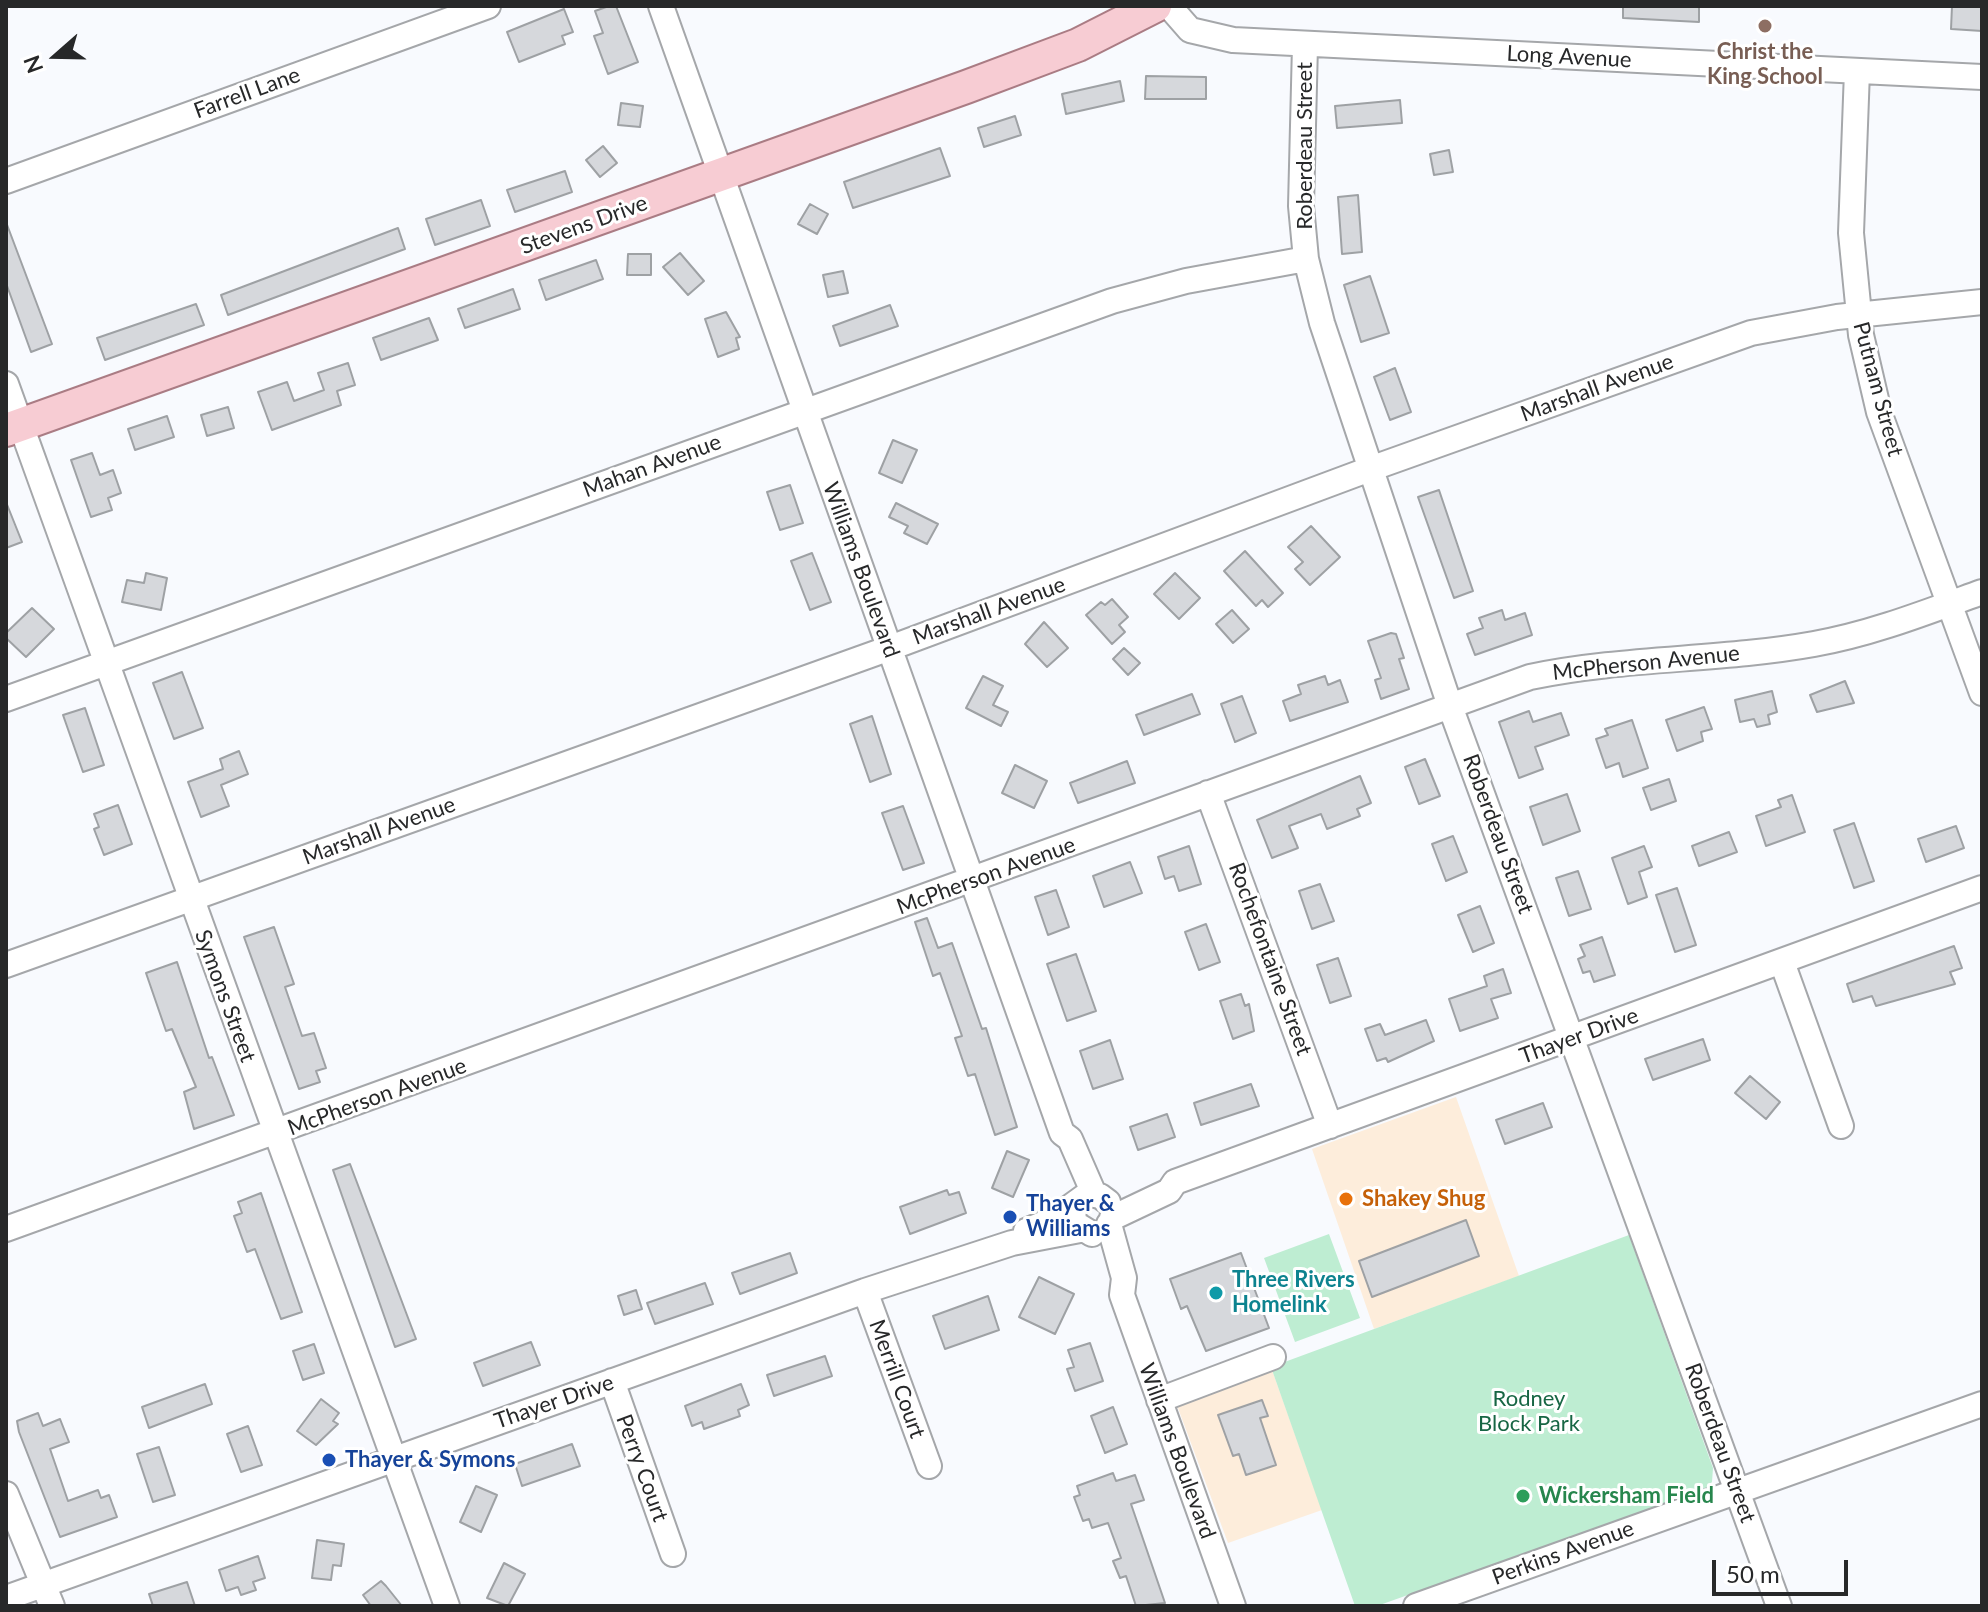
<!DOCTYPE html>
<html>
<head>
<meta charset="utf-8">
<style>
  body { margin:0 }
  #map { position:relative; width:1988px; height:1612px; overflow:hidden; background:#f8fafe; font-family:Lato,sans-serif }
  canvas { display:block }
  .frame { position:absolute; inset:0; border:8px solid #272829; pointer-events:none }
  .north { position:absolute; left:16px; top:16px; width:80px; height:80px; -webkit-text-stroke:6px #fff; paint-order:stroke; rotate:250deg; font-size:22px; font-weight:700; line-height:32px; text-align:center; color:#272829 }
  .north::after { content:''; display:block; margin:auto; width:28px; height:36px; background:#272829; clip-path:polygon(50% 0,100% 100%,50% 72%,0 100%) }
  .scale { position:absolute; left:1712px; top:1560px; width:136px; height:36px; box-sizing:border-box; border:4px solid #272829; border-top:0; padding-left:10px; font-size:24px; line-height:28px; white-space:nowrap; color:#272829; -webkit-text-stroke:6px #fff; paint-order:stroke }
</style>
</head>
<body>
<div id="map">
<canvas width="1988" height="1612"></canvas>
<div class="frame"></div>
<div class="north">N</div>
<div class="scale">50 m</div>
</div>
<script>
const context = document.querySelector('canvas').getContext('2d');
context.lineJoin = 'round';
function fill(path, color) { context.fillStyle = color; context.fill(path, 'evenodd'); }
function stroke(path, color, width, dash) { context.strokeStyle = color; context.lineWidth = width; context.lineCap = dash ? 'butt' : 'round'; context.setLineDash(dash || []); context.stroke(path); }
function write(font, color, halo, rows, align = 'center') {
  context.font = font + ' Lato,sans-serif'; context.lineWidth = 6; context.setLineDash([]); context.textBaseline = 'middle'; context.strokeStyle = halo; context.fillStyle = color; for (const [text, x, y, turn = 0] of rows) {
    context.save(); context.translate(x, y); context.rotate((+turn || 0) * Math.PI / 180); context.textAlign = isNaN(turn) ? turn : align; if (halo) context.strokeText(text, 0, 0); context.fillText(text, 0, 0); context.restore();
  }
}
const commercial = new Path2D(`
  M1456,1097L1519,1276L1374,1329L1312,1149Z
  M1271,1367L1322,1510L1228,1543L1175,1400Z`);
const green = new Path2D(`
  M1329,1234L1360,1318L1295,1342L1264,1258Z
  M1629,1235L1713,1468L1712,1482L1705,1489L1377,1606H1355L1271,1367Z`);
const building = new Path2D(`
  M609,6H616L638,62L608,74L594,36L603,33L595,11Z
  M1623,6H1699V22L1623,18Z
  M1952,6H1982V31L1951,29Z
  M564,9L573,32L562,36L565,44L519,62L507,32Z
  M1146,76L1206,77V99H1145Z
  M1120,81L1124,101L1066,114L1062,94Z
  M1400,100L1402,123L1337,128L1335,106Z
  M621,103L643,106L640,127L618,125Z
  M1015,116L1021,135L984,147L978,128Z
  M603,146L617,163L600,177L586,160Z
  M940,148L950,176L853,208L844,182Z
  M1449,150L1453,172L1434,175L1430,154Z
  M565,171L572,192L515,212L507,190Z
  M1358,195L1362,252L1342,254L1338,197Z
  M481,200L490,226L435,245L426,219Z
  M810,204L828,214L817,234L798,224Z
  M6,222L52,344L31,352L6,283Z
  M398,228L405,249L228,315L221,295Z
  M680,253L704,281L688,295L663,267Z
  M628,254H651V275H627Z
  M596,260L603,279L546,300L539,280Z
  M843,271L848,293L828,297L823,275Z
  M1370,276L1389,333L1361,342L1344,285Z
  M513,289L520,309L465,328L458,309Z
  M196,304L204,325L105,360L97,338Z
  M890,305L898,326L840,346L833,326Z
  M726,312L740,337L736,338L739,349L718,357L705,319Z
  M429,318L438,340L381,360L373,338Z
  M348,363L355,385L337,391L341,405L272,430L258,392L287,382L294,401L324,390L318,373Z
  M1395,368L1411,412L1390,420L1374,377Z
  M228,407L234,428L207,436L201,415Z
  M167,416L174,437L135,450L128,429Z
  M893,440L917,450L902,483L879,473Z
  M92,453L100,475L113,470L121,493L108,498L112,510L91,517L71,460Z
  M790,485L803,523L780,530L767,492Z
  M1439,490L1473,591L1454,598L1418,497Z
  M6,502L22,542L6,548Z
  M896,503L938,524L927,544L904,533L908,526L889,517Z
  M1311,526L1340,557L1310,585L1295,569L1303,562L1288,547Z
  M1245,551L1283,593L1268,607L1262,600L1256,606L1224,571Z
  M812,553L831,602L810,610L791,561Z
  M146,573L167,578L161,610L122,602L127,580L144,583Z
  M1175,573L1200,598L1179,619L1154,594Z
  M1112,599L1128,617L1119,625L1125,632L1112,644L1086,615L1101,602L1105,605Z
  M32,608L54,629L26,657L6,638V633Z
  M1232,610L1249,629L1233,643L1216,624Z
  M1502,610L1505,620L1525,613L1532,635L1475,655L1467,634L1483,628L1479,618Z
  M1044,622L1068,648L1047,667L1025,644Z
  M1391,633L1396,634L1404,658L1399,659L1409,689L1381,699L1375,680L1381,678L1368,641Z
  M1124,648L1140,663L1128,675L1113,659Z
  M182,672L203,728L174,739L153,683Z
  M983,676L1003,686L993,705L1008,712L1001,726L966,708Z
  M1325,676L1328,685L1340,680L1348,702L1290,721L1283,701L1301,694L1298,685Z
  M1845,681L1854,703L1817,712L1810,695Z
  M1772,691L1777,712L1768,715L1770,724L1757,727L1754,719L1740,722L1735,700Z
  M1192,694L1200,714L1144,735L1136,715Z
  M1242,696L1256,733L1235,742L1221,704Z
  M1704,707L1712,729L1701,732L1703,741L1677,751L1666,720Z
  M85,708L104,765L83,772L63,715Z
  M1529,711L1533,722L1561,713L1569,735L1535,747L1543,769L1519,778L1499,722Z
  M872,716L891,774L870,782L850,724Z
  M1632,720L1648,768L1623,777L1619,763L1606,768L1596,739L1608,735L1605,729Z
  M239,751L248,774L221,785L229,806L201,817L188,782L223,769L220,759Z
  M1425,759L1440,796L1419,804L1405,767Z
  M1127,761L1135,783L1078,803L1070,783Z
  M1015,765L1047,781L1034,808L1002,793Z
  M1360,776L1371,803L1357,809L1360,816L1327,829L1321,814L1289,826L1298,848L1272,858L1257,820Z
  M1669,779L1676,801L1651,810L1643,788Z
  M1567,794L1580,831L1543,845L1530,807Z
  M1792,795L1805,832L1766,846L1756,816L1781,807L1778,800Z
  M118,805L132,844L104,855L94,829L99,827L94,814Z
  M903,806L924,863L903,870L882,813Z
  M1854,823L1874,881L1854,888L1834,830Z
  M1956,826L1964,848L1926,862L1918,839Z
  M1729,832L1737,852L1699,866L1692,846Z
  M1453,836L1467,872L1446,881L1432,844Z
  M1189,846L1201,884L1179,891L1174,876L1165,879L1158,857Z
  M1644,846L1652,867L1639,872L1647,897L1628,904L1612,858Z
  M1130,862L1142,893L1104,907L1093,876Z
  M1578,871L1591,909L1569,916L1556,878Z
  M1320,884L1334,921L1312,929L1299,891Z
  M1677,888L1696,945L1675,952L1656,895Z
  M1056,890L1069,927L1048,935L1035,897Z
  M1480,906L1494,943L1473,952L1458,915Z
  M927,918L938,948L952,943L982,1029L986,1028L1017,1127L995,1135L975,1074L968,1076L955,1038L962,1036L940,973L933,976L915,922Z
  M1206,924L1220,962L1199,970L1185,932Z
  M274,927L294,984L285,987L302,1036L314,1033L326,1068L316,1071L320,1082L299,1089L244,937Z
  M1602,937L1615,975L1594,982L1590,971L1583,973L1578,959L1585,956L1580,945Z
  M1954,946L1962,968L1950,972L1955,984L1876,1006L1872,996L1853,1002L1847,984Z
  M1076,954L1096,1011L1067,1021L1047,964Z
  M1338,958L1351,996L1330,1003L1317,965Z
  M177,962L209,1058L212,1057L234,1115L194,1129L184,1092L196,1087L172,1029L166,1031L146,973Z
  M1503,969L1511,993L1491,999L1498,1018L1460,1031L1449,999L1487,986L1484,976Z
  M1241,994L1245,1006L1249,1004L1254,1031L1233,1039L1220,1001Z
  M1426,1020L1434,1041L1388,1062L1386,1058L1377,1061L1365,1029L1380,1024L1385,1035Z
  M1703,1039L1710,1060L1653,1080L1645,1059Z
  M1110,1040L1123,1079L1093,1089L1080,1051Z
  M1750,1076L1780,1102L1766,1119L1735,1093Z
  M1251,1084L1259,1106L1201,1125L1194,1103Z
  M1543,1103L1552,1127L1505,1144L1496,1120Z
  M1167,1114L1175,1137L1138,1150L1130,1127Z
  M1007,1151L1029,1160L1013,1197L992,1188Z
  M350,1164L416,1339L395,1347L333,1170Z
  M947,1190L949,1195L959,1192L966,1213L910,1234L900,1207Z
  M261,1193L302,1312L281,1319L255,1249L247,1252L234,1216L242,1213L238,1202Z
  M1466,1220L1479,1256L1372,1297L1359,1261Z
  M790,1253L797,1273L740,1294L732,1273Z
  M1241,1253L1269,1328L1206,1351L1187,1306L1181,1309L1170,1279Z
  M1039,1277L1074,1294L1055,1334L1019,1317Z
  M705,1283L713,1304L655,1324L647,1303Z
  M636,1290L642,1309L624,1315L618,1296Z
  M988,1296L999,1330L945,1349L933,1316Z
  M531,1342L540,1365L483,1386L474,1363Z
  M1090,1343L1103,1381L1075,1391L1067,1369L1074,1367L1068,1350Z
  M314,1344L324,1373L303,1380L293,1351Z
  M825,1356L832,1376L774,1396L767,1375Z
  M205,1384L212,1404L149,1428L142,1407Z
  M741,1384L749,1405L738,1410L740,1416L704,1429L702,1422L692,1426L685,1406Z
  M321,1399L339,1413L333,1421L338,1424L316,1445L297,1431Z
  M1262,1400L1268,1416L1260,1418L1276,1465L1246,1475L1239,1454L1233,1456L1218,1415Z
  M1113,1407L1127,1444L1105,1453L1091,1416Z
  M38,1413L43,1426L60,1419L69,1442L50,1449L68,1501L98,1490L101,1498L109,1495L117,1517L60,1537L19,1432L17,1421Z
  M248,1426L262,1465L241,1472L227,1434Z
  M572,1444L580,1466L522,1486L515,1464Z
  M159,1447L175,1495L153,1502L137,1454Z
  M1113,1473L1116,1481L1135,1475L1144,1500L1131,1504L1165,1603L1136,1606L1126,1576L1120,1578L1113,1561L1121,1558L1108,1523L1092,1528L1089,1519L1083,1521L1074,1497L1080,1495L1077,1486Z
  M476,1486L497,1495L481,1532L460,1522Z
  M317,1540L344,1544L341,1566L333,1565L331,1580L312,1578Z
  M258,1556L265,1578L253,1582L256,1590L241,1595L238,1587L226,1591L219,1570Z
  M504,1563L525,1574L508,1606L487,1598Z
  M381,1581L386,1586L402,1606H371L363,1595Z
  M187,1582L195,1606H153L149,1594Z`);
const minor = new Path2D(`
  M661,6L1062,1133L1070,1139L1094,1194
  M1169,6L1190,30L1233,40L1982,77
  M1305,45L1301,206L1306,259L1322,323L1450,706L1779,1606
  M1857,71L1851,233L1861,335L1879,412L1982,693
  M6,181L488,6
  M6,384L447,1606
  M6,699L1112,301L1186,281L1306,259
  M1208,793L1330,1126
  M1782,962L1841,1126
  M6,965L890,648L1370,469L1751,333L1837,317L1982,302
  M1073,1206L1074,1223L1092,1234
  M1112,1218L1169,1191L1175,1182L1982,888
  M1109,1224L1124,1278L1122,1295L1233,1606
  M6,1229L1530,677C1626,657 1719,661 1814,644C1871,634 1927,612 1982,592
  M1026,1231L1052,1220L1088,1194L1100,1196L1108,1202
  M865,1291L929,1466
  M612,1381L673,1554
  M1159,1400L1273,1357
  M6,1494L52,1606
  M6,1598L865,1291L1012,1243L1080,1230
  M1416,1606L1982,1404`);
const major = new Path2D(`
  M6,430L966,87L1078,45L1155,6`);
const markers = [
  [1765,26,8,"#8d6e63"],
  [1346,1199,8,"#e8710a"],
  [1010,1217,8,"#1a4fb4"],
  [1216,1293,8,"#0f9aa8"],
  [329,1460,8,"#1a4fb4"],
  [1523,1496,8,"#2e9e5b"]
];
const educationNames = [
  ["Christ the",1765,52],
  ["King School",1765,77]
];
const streetNames = [
  ["Long Avenue",1569,57,3],
  ["Farrell Lane",247,93,-20],
  ["Roberdeau Street",1305,146,-90],
  ["Stevens Drive",584,225,-20],
  ["Marshall Avenue",1597,388,-20],
  ["Putnam Street",1878,389,75],
  ["Mahan Avenue",652,466,-20],
  ["Williams Boulevard",861,570,70],
  ["Marshall Avenue",989,611,-20],
  ["McPherson Avenue",1646,663,-6],
  ["Marshall Avenue",379,831,-20],
  ["Roberdeau Street",1498,834,70],
  ["McPherson Avenue",986,876,-20],
  ["Rochefontaine Street",1270,959,70],
  ["Symons Street",225,996,70],
  ["Thayer Drive",1579,1036,-20],
  ["McPherson Avenue",377,1097,-20],
  ["Merrill Court",897,1379,70],
  ["Thayer Drive",554,1402,-19],
  ["Roberdeau Street",1720,1443,70],
  ["Williams Boulevard",1177,1451,70],
  ["Perry Court",642,1468,70],
  ["Perkins Avenue",1563,1553,-20]
];
const foodNames = [
  ["Shakey Shug",1362,1199]
];
const transitNames = [
  ["Thayer &",1026,1204],
  ["Williams",1026,1229],
  ["Thayer & Symons",345,1460]
];
const cultureNames = [
  ["Three Rivers",1232,1280],
  ["Homelink",1232,1305]
];
const parkNames = [
  ["Rodney",1529,1399],
  ["Block Park",1529,1424]
];
const leisureNames = [
  ["Wickersham Field",1539,1496]
];
fill(commercial, '#fdeddb');
fill(green, '#beedd2');
fill(building, '#d6d8dc');
stroke(building, '#9ea1a4', 2);
stroke(minor, '#a5a7aa', 28);
stroke(major, '#aa7c84', 36);
stroke(minor, '#fff', 24);
stroke(major, '#f7ccd3', 32);
for (const [x, y, r, color] of markers) { const dot = new Path2D(); dot.arc(x, y, r, 0, 2 * Math.PI); context.fillStyle = color; context.fill(dot); stroke(dot, '#fff', 3); }
write('bold 22px', '#785e54', '#fff', educationNames);
write('22px', '#272829', '#fff', streetNames);
write('bold 22px', '#c56008', '#fff', foodNames, 'left');
write('bold 22px', '#164399', '#fff', transitNames, 'left');
write('bold 22px', '#0d838f', '#fff', cultureNames, 'left');
write('22px', '#176644', '#fff', parkNames);
write('bold 22px', '#27864d', '#fff', leisureNames, 'left');
</script>
</body>
</html>
